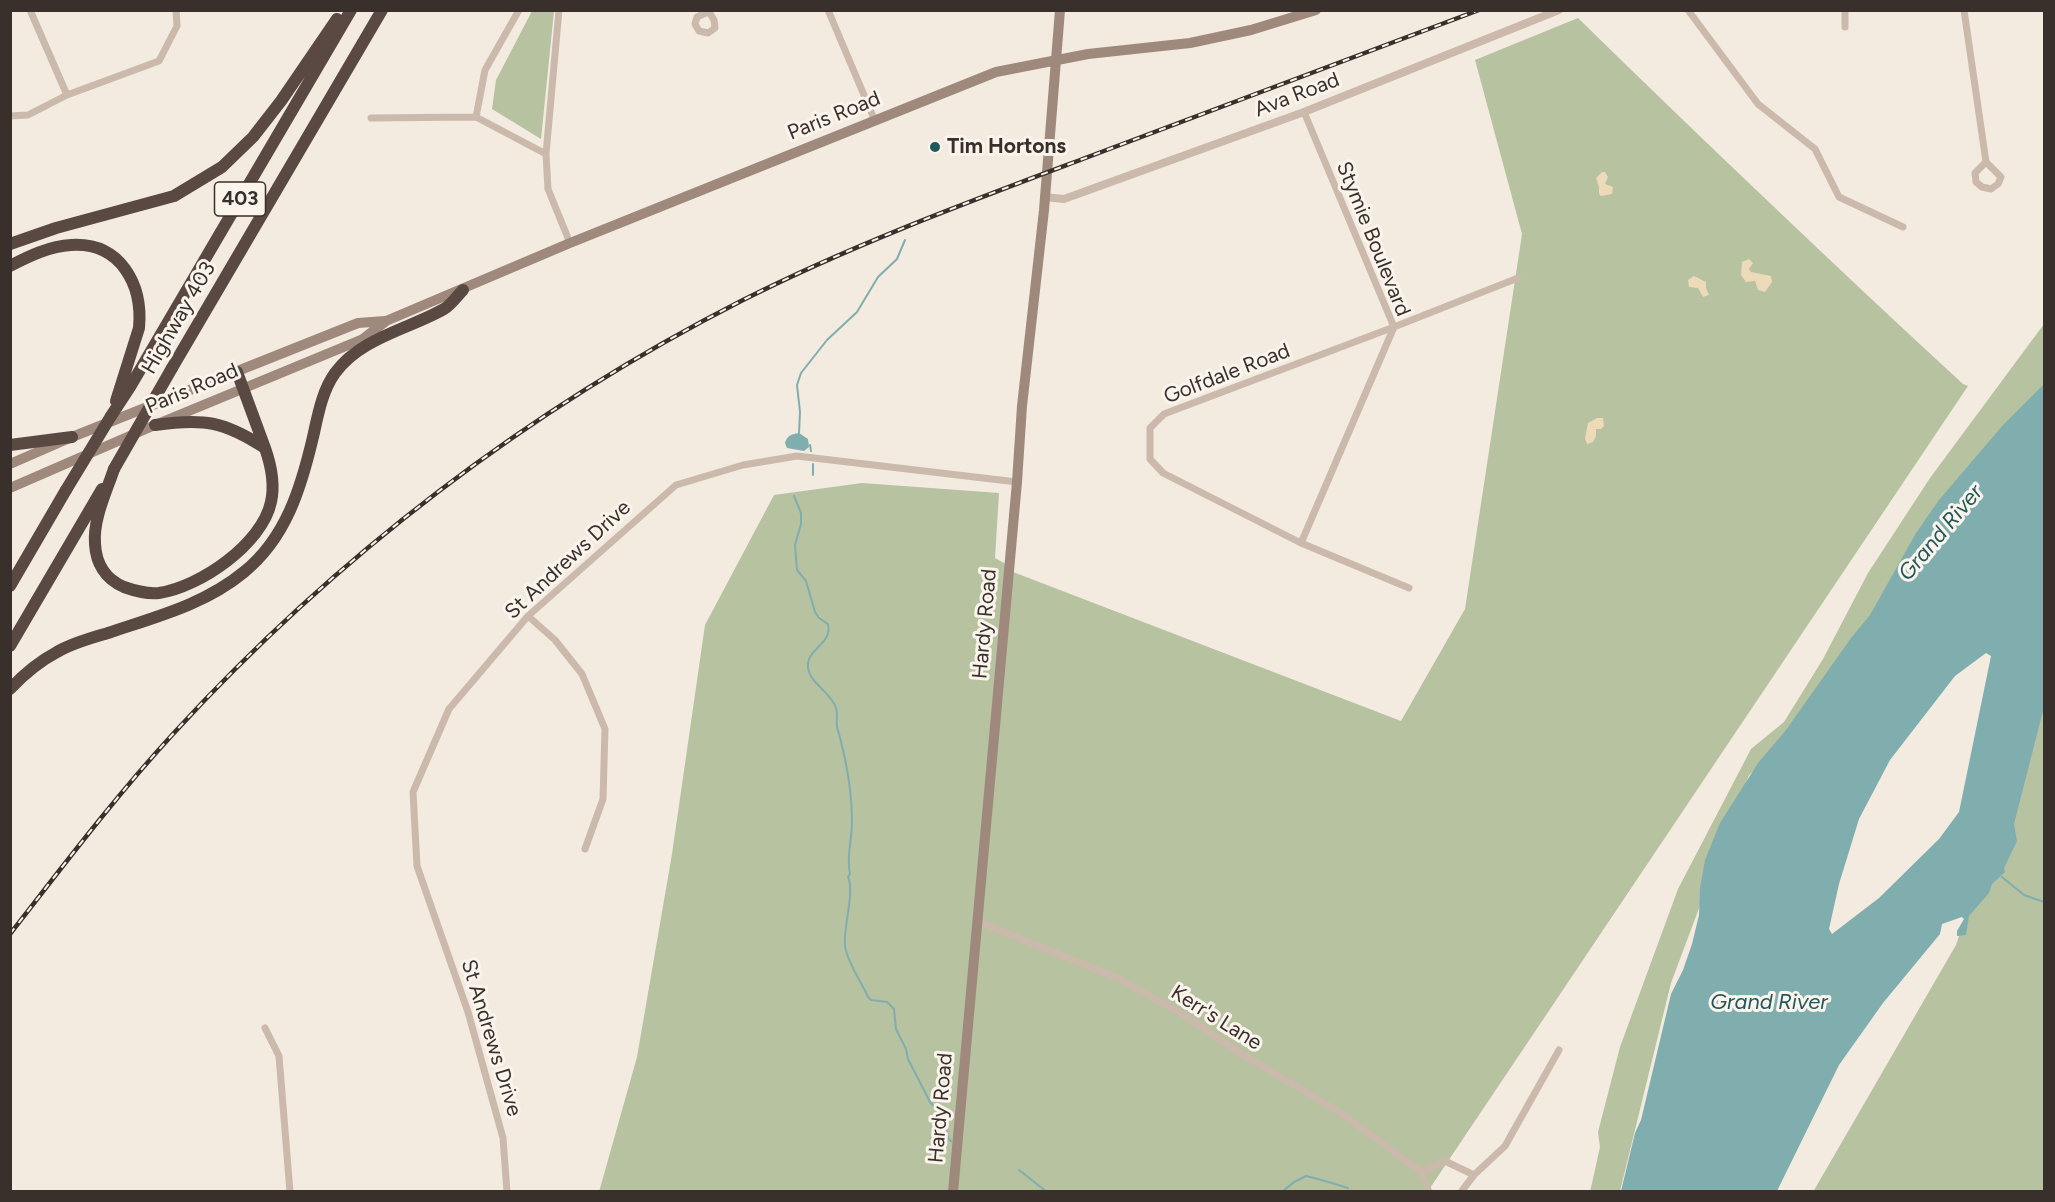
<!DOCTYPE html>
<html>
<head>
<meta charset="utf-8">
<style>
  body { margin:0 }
  #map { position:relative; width:2055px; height:1202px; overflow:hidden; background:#f3eae0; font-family:Figtree,sans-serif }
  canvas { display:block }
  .frame { position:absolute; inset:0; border:12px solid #392f2b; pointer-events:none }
</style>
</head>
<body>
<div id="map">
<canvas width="2055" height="1202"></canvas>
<div class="frame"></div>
</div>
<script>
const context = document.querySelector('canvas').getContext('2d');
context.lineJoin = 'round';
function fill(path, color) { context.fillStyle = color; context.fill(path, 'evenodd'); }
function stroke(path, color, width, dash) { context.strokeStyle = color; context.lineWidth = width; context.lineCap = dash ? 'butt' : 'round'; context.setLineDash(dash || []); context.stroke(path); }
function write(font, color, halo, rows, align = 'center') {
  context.font = font + ' Figtree,sans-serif'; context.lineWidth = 6; context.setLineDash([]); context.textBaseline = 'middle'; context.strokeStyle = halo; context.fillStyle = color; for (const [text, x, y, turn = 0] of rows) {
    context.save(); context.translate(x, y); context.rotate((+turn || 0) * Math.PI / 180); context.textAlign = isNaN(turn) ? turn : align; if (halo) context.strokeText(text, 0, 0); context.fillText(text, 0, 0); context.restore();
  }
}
const green = new Path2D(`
  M532,11H554L541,139L492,109L496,80Z
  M1578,18C1705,142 1833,264 1963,384L1968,386L1428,1191L599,1192L637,1057L672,854L705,625L774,495L862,483L999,493L995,558L1013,568V572L1401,721L1465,609L1522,234L1475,60Z
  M2044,324V389L1779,747L1749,775L1671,983L1620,1191L1590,1192L1600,1147L1598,1132L1620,1047L1678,889L1751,749L1784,722L1823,659L1868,573L1930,478Z
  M2044,681V1191L1813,1192L1956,945Z`);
const sand = new Path2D(`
  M1602,172H1605L1608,177L1605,184L1613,187L1612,194L1601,196L1599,194V187L1596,178Z
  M1749,259L1753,263L1749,269L1751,272L1771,276L1772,282L1765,292L1758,290L1755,281L1746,282L1741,275L1742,262Z
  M1694,276L1706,282V288L1709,295L1703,297L1698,288L1689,287L1688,280Z
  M1597,418H1603L1604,426L1601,429H1596V436L1593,442L1587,444L1585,438L1588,423Z`);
const water = new Path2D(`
  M2044,384V707L2014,824L2017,841L2004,868L2005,872L1992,884L1989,893L1969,916L1966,935L1957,936V931L1964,919L1962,917L1942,924L1940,934L1883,1003L1839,1065L1777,1191H1621L1635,1133L1641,1120L1671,994L1683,970L1692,944L1699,915L1700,888L1705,860L1720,823L1758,763L1786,730L1851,638L1870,615L1916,533L1939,500L2003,425ZM1986,653L1991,656L1959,812L1939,839L1879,898L1832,934L1829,929L1839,884L1859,819L1890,760L1955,676Z
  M799,433L808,439L809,447L804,451L787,448L785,443C787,436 791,434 799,433Z`);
const stream = new Path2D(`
  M799,433L800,412L797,385L801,373L827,340L857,312L878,277L897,259L905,240
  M810,445L811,451
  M813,464V475
  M794,496L801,513V524L795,545L797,570L806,581L815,612L819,618L828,624C833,644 806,649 808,667C809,683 832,693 836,708C838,714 836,721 837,727C846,758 852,790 852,823C852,839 846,858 850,874L848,877C855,893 843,927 845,946C847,962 862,983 868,997L871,1000L887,1002L894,1009L896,1029L906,1049L908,1059L930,1102L944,1118L948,1138L951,1141
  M2002,877L2024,895L2044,902
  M1019,1170L1047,1192
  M1282,1192L1294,1182L1306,1176C1320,1179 1334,1184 1348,1188`);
const minor = new Path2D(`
  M30,10L67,95
  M559,10L546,154L548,189L570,243
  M708,10L714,20L715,28L708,33L699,31L695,24L697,17L708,12
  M828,10L875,121
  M1688,10L1758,104L1815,149L1839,197L1903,227
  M1845,10V27
  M1964,10L1986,162L2001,177L1998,184L1991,189L1982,187L1976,182L1975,173L1986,162
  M10,116L28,115L67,95L159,61L177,26L176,10
  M476,117L485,70L519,10
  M371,118L476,117L546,154
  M1301,543L1394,327L1304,112
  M1409,588L1301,543L1163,473L1150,459V428L1164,414L1394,327L1518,278
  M528,616L555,640L582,674L605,729L603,799L585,849
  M977,921L1120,979L1187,1017L1240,1053L1336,1110L1377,1139L1421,1172L1429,1192
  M265,1028L279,1056L290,1192
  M1421,1172L1445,1161L1474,1175
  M507,1192L503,1138L468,1012L417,866L413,792L449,709L528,616L676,485L743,465L797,456L1017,482
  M1461,1192L1474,1175L1505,1146L1559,1050`);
const tertiary = new Path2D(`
  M1044,197L1064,199L1304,112L1559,10`);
const secondary = new Path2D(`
  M10,464L72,437L358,323L385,321
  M10,488L155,425L363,339L386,321L570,243L996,72L1088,54L1190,43L1251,30L1316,10
  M953,1192L1017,482L1022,406L1044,210L1060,10`);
const motorway = new Path2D(`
  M10,244L56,228L174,196L222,167L253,137L281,101L337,19
  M10,266C29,256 50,246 71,245C121,242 143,285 139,328L116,401
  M172,368L382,10
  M237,372L265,448
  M111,416L130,387L351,10
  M10,445L72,437
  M114,469C106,493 93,519 95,544C96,563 105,579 124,587C135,591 147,594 159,593C200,587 262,544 271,502C275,484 271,465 265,448C224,421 203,418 155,425
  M10,586L66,490
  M10,646L102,489
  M10,689C24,674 40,661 57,652C72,643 91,638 108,633C155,617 204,605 244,572C286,538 301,488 313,437C318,415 322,391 335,373C360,338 409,329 444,309C451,305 457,296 463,290`);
const rail = new Path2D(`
  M10,934C63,866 115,797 173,734C335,557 529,409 743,300C854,244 971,201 1088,157C1218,108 1349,59 1479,10`);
const motorwayBridge = new Path2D(`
  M114,469L172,368
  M66,490L111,416`);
const markers = [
  [935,147,6,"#21585a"]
];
const shields = [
  [240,199,51]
];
const shieldNames = [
  ["403",240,199]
];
const streetNames = [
  ["Ava Road",1297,95,-21],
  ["Paris Road",834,116,-22],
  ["Stymie Boulevard",1373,239,68],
  ["Highway 403",179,318,-60],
  ["Golfdale Road",1227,374,-21],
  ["Paris Road",192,389,-23],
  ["St Andrews Drive",568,560,-43],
  ["Hardy Road",985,624,-85],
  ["Kerr's Lane",1216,1018,32],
  ["St Andrews Drive",491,1038,73],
  ["Hardy Road",941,1108,-85]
];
const poiNames = [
  ["Tim Hortons",947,147]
];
const waterNames = [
  ["Grand River",1941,533,-50],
  ["Grand River",1769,1003]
];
fill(green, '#b7c2a0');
fill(sand, '#eddab9');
fill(water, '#80aeaf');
stroke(stream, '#80aeaf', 2);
stroke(minor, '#cbbaac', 7);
stroke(tertiary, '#cbbaac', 8);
stroke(secondary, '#9f897d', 10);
stroke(motorway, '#5a4942', 12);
stroke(rail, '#392f2b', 4.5);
stroke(rail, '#faf4ed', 2, [7]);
stroke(motorwayBridge, '#5a4942', 12);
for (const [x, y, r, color] of markers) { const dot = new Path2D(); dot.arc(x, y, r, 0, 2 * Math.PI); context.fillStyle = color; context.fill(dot); stroke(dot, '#faf4ed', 2); }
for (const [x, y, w] of shields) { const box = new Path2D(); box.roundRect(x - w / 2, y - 17, w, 34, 4.5); context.fillStyle = '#faf4ed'; context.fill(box); stroke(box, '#392f2b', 1.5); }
write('bold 20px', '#392f2b', null, shieldNames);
write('21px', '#392f2b', '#faf4ed', streetNames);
write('bold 21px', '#392f2b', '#faf4ed', poiNames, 'left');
write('italic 22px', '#21585a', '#faf4ed', waterNames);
</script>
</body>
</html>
